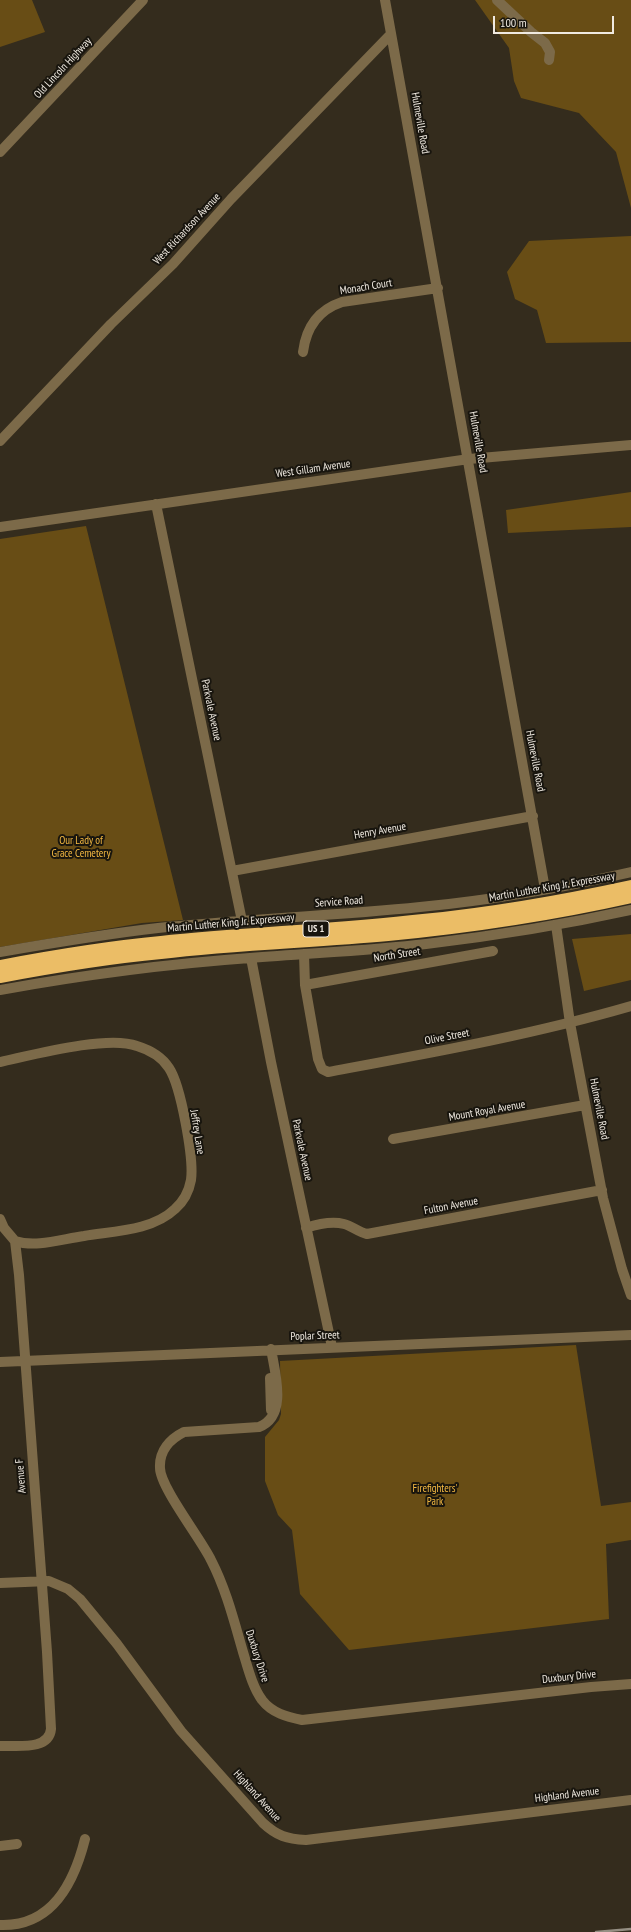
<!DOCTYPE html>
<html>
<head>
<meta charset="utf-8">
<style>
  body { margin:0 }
  #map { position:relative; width:631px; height:1932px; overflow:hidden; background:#342c1d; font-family:"PT Sans Narrow",sans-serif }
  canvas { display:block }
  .scale { position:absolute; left:493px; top:16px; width:121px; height:18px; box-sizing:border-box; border:2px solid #f0eae1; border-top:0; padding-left:5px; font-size:12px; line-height:14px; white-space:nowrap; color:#f0eae1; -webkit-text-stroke:3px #18150e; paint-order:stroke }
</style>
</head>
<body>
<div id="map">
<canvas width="631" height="1932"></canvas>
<div class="scale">100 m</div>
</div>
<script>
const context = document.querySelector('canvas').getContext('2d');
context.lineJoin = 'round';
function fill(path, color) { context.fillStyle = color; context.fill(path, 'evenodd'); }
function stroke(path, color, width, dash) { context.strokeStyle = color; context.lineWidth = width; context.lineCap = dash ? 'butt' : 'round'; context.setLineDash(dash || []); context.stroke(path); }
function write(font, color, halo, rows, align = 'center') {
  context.font = font + ' "PT Sans Narrow",sans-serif'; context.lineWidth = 4; context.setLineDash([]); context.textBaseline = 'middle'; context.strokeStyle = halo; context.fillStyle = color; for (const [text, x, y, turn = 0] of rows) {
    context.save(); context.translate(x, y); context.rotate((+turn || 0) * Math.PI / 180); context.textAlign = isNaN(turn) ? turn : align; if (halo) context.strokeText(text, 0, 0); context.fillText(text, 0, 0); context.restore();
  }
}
const green = new Path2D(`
  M0,0H32L45,32L0,47Z
  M475,0H631V208L616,152L579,113L521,98L514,81L509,48Z
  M631,236V342L546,343L537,310L515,299L507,272L529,241Z
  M631,492V527L508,533L506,510Z
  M86,526L183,920L142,923L0,947V539Z
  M631,934V980L584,991L572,939Z
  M576,1345L601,1506L631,1502V1540L606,1544L609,1619L349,1650L300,1594L292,1530L278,1515L265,1481V1437L279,1420L281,1414L280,1361Z`);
const minor = new Path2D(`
  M385,0L545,889
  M497,0L531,32L545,43L550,52L549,60
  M0,152L143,0
  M303,352C306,328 318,310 342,302L438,288
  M0,441L111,324L173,264L231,199L391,34
  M156,504L242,921
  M0,527L469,459L631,445
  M232,871L533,816
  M556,925L570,1023L603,1198L622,1269L631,1295
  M0,952C52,943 105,934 158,928C245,919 333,916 420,907C491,900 561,888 631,872
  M304,954L305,985L318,1059L322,1069L328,1072C430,1053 531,1035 631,1006
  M251,958L271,1062L332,1347
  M305,985L493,951
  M0,990C83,975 166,964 250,958C309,953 368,951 426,944C495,936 563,925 631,910
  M0,1062C33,1055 107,1035 137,1046C150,1050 162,1057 169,1068C181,1086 194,1159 191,1180C189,1191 183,1202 175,1209C152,1231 113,1231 84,1236C62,1239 36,1248 15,1241
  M393,1139L585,1105
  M0,1219L4,1228L15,1241L19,1275L47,1652L51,1729C49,1751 16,1745 0,1746
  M306,1228C318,1224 332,1221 344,1224C352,1226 358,1232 367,1234L602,1190
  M271,1349C275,1373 288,1416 259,1427L184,1432C170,1439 159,1451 160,1468C160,1487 201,1539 211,1560C226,1589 234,1621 243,1652C248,1668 252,1686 262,1700C272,1713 287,1717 302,1720L591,1687L631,1684
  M0,1362L631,1335
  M270,1378L271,1410
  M0,1583L49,1581L68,1589L80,1599L117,1644L181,1731L263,1823C277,1836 287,1839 306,1840L631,1800
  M0,1846L17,1844
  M0,1925C52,1927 74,1883 85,1839`);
const highway = new Path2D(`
  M0,966C53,956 107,947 161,942C248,933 336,930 423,920C493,913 562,901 631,886
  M0,977C53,967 107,958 161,953C237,944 312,942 388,935C469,927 551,915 631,897`);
const rail = new Path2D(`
  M596,1932L631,1929`);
const shields = [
  [316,929,26]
];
const shieldNames = [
  ["US 1",316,929]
];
const streetNames = [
  ["Old Lincoln Highway",63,68,-47],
  ["Hulmeville Road",420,123,80],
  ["West Richardson Avenue",187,229,-47],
  ["Monach Court",366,287,-9],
  ["Hulmeville Road",478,442,80],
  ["West Gillam Avenue",313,469,-8],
  ["Parkvale Avenue",211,710,78],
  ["Hulmeville Road",535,761,79],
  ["Henry Avenue",380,831,-10],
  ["Martin Luther King Jr. Expressway",552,887,-10],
  ["Service Road",339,902,-4],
  ["Martin Luther King Jr. Expressway",231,923,-5],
  ["North Street",397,955,-9],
  ["Olive Street",447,1037,-11],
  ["Hulmeville Road",599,1109,79],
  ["Mount Royal Avenue",487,1111,-10],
  ["Jeffrey Lane",197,1132,81],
  ["Parkvale Avenue",302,1150,78],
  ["Fulton Avenue",451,1206,-11],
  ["Poplar Street",315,1336,-2],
  ["Avenue F",21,1476,-95],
  ["Duxbury Drive",257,1656,72],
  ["Duxbury Drive",569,1677,-6],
  ["Highland Avenue",567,1795,-7],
  ["Highland Avenue",257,1796,48]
];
const parkNames = [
  ["Our Lady of",81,841],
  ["Grace Cemetery",81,854],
  ["Firefighters'",435,1489],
  ["Park",435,1502]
];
fill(green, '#684d15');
stroke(minor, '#7c6a49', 10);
stroke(highway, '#ebbd66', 12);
stroke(rail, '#958f83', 2.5);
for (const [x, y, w] of shields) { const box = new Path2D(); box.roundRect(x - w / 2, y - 8, w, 16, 3); context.fillStyle = '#18150e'; context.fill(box); stroke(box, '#f0eae1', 1); }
write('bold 10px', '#f0eae1', null, shieldNames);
write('11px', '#f0eae1', '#18150e', streetNames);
write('11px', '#f5ba42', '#18150e', parkNames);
</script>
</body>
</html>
